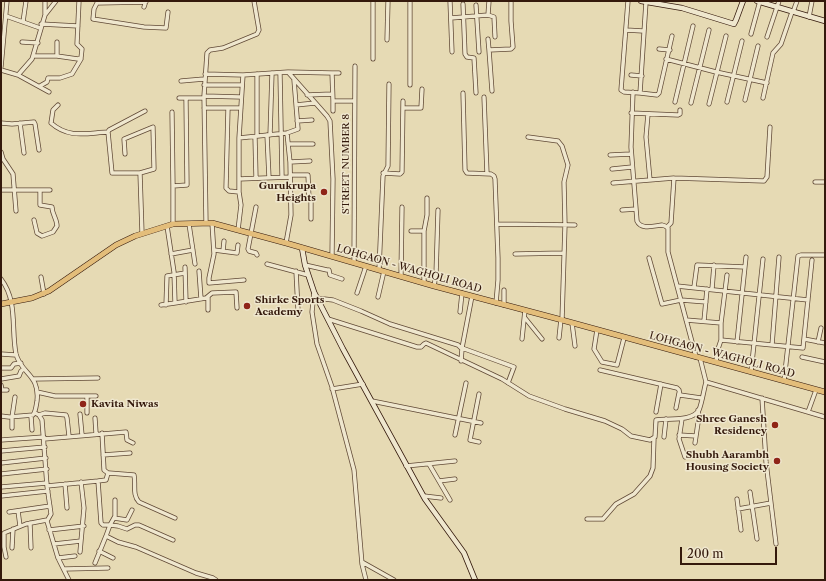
<!DOCTYPE html>
<html>
<head>
<meta charset="utf-8">
<style>
  body { margin:0 }
  #map { position:relative; width:826px; height:581px; overflow:hidden; background:#e6dab4; font-family:"Libre Caslon Text",serif }
  canvas { display:block }
  .frame { position:absolute; inset:0; border:2px solid #34190c; pointer-events:none }
  .scale { position:absolute; left:680px; top:547px; width:97px; height:18px; box-sizing:border-box; border:2px solid #34190c; border-top:0; padding-left:5px; font-size:12px; line-height:14px; white-space:nowrap; color:#34190c; -webkit-text-stroke:3px #efe7ce; paint-order:stroke }
</style>
</head>
<body>
<div id="map">
<canvas width="826" height="581"></canvas>
<div class="frame"></div>
<div class="scale">200 m</div>
</div>
<script>
const context = document.querySelector('canvas').getContext('2d');
context.lineJoin = 'round';
function stroke(path, color, width, dash) { context.strokeStyle = color; context.lineWidth = width; context.lineCap = dash ? 'butt' : 'round'; context.setLineDash(dash || []); context.stroke(path); }
function write(font, color, halo, rows, align = 'center') {
  context.font = font + ' "Libre Caslon Text",serif'; context.lineWidth = 3; context.setLineDash([]); context.textBaseline = 'middle'; context.strokeStyle = halo; context.fillStyle = color; for (const [text, x, y, turn = 0] of rows) {
    context.save(); context.translate(x, y); context.rotate((+turn || 0) * Math.PI / 180); context.textAlign = isNaN(turn) ? turn : align; if (halo) context.strokeText(text, 0, 0); context.fillText(text, 0, 0); context.restore();
  }
}
const street = new Path2D(`
  M373,1V59
  M450,1L452,52
  M628,1L621,90L624,92L640,93L646,2
  M146,2L97,3L94,9L93,19L144,27L166,28L168,12
  M463,4L465,54L467,57L474,58L476,93
  M476,5L479,52
  M144,7L146,1
  M793,12L797,1
  M45,14V1
  M488,15L494,17L495,37
  M6,16L40,28
  M809,17L812,1
  M451,18L488,15L489,1
  M23,22L26,1
  M41,24L78,26
  M626,30L643,31
  M751,34L760,1
  M767,37L779,1
  M488,39L489,50
  M387,40L388,1
  M22,42L38,43
  M659,49L670,50
  M34,56H57L78,59L81,58L82,49L77,44L79,1
  M57,56V42
  M666,59L716,72L767,83
  M1,67L7,1
  M1,70L18,75L49,92
  M288,72L332,73L333,101H354
  M280,73L282,177
  M332,73H339
  M205,74L243,75L288,72L327,116L330,121L333,179L332,256
  M18,75L32,59L45,15L56,1
  M631,75L642,76
  M181,81L204,79
  M204,85H242
  M410,85V1
  M40,86L47,82L48,78H60L72,74L81,59
  M492,91L489,50L511,49L513,47L511,21V1
  M633,92L631,147L637,221C641,230 654,226 662,225L665,226L668,228V252L696,357
  M463,93L465,170L467,173L491,174L494,176L495,179L498,258V280L496,303
  M640,93L657,95L659,93L672,36
  M307,95L332,94
  M204,96L241,97
  M484,97L487,174
  M179,98H187
  M763,98L773,53L781,44L792,12
  M745,100L758,46
  M333,101V111
  M675,102L693,26
  M727,102L742,41
  M691,103L709,30
  M709,104L726,36
  M58,105L53,110L51,123C69,139 87,133 108,132
  M296,105L315,103
  M204,108H241
  M228,108L226,188L229,191L239,192
  M403,108H421L422,89
  M172,112L173,186
  M631,113L678,115L680,114V110
  M648,114L646,137L650,180
  M297,121L312,120
  M1,123L12,124L34,122L35,124L39,150
  M20,123L24,153
  M267,135L269,178
  M270,135L272,73
  M257,136V74
  M255,137L256,178
  M528,137L558,141L562,146L568,165L564,182L565,225L562,320
  M239,138L287,133L298,129L294,80
  M288,144H313
  M1,152L3,159L13,174L16,211
  M125,154L124,139L153,127L154,169L140,173
  M610,155L631,154
  M290,162L310,161
  M612,169L632,167
  M383,173L400,174L402,172L403,101
  M290,175H308L309,199
  M239,179L290,177
  M815,182H825
  M613,183L674,178L764,181L767,177L770,127
  M1,190H50
  M291,199H310L311,201V219
  M256,207L248,249L249,251L256,253L257,255
  M622,210L636,209
  M34,220L37,233L42,236L53,232L57,226C57,219 52,214 52,207L40,205V190
  M206,223L204,96L207,53L210,50L223,48L257,34L259,30L254,1
  M212,223L214,254L209,278V283L244,280
  M173,224V186L187,185L186,100L187,98H204
  M189,224L195,264
  M497,224L575,225
  M167,226L174,272L175,303L206,298L212,293L236,292L237,308
  M667,227L671,223L674,178
  M238,230L241,205L239,192V138L243,75
  M411,231H424
  M142,233L140,173H112L108,132L109,130L145,111
  M286,243L291,215L290,162L287,133
  M214,250L237,253L238,245
  M223,251L224,241
  M171,254L193,250
  M515,254L564,253
  M649,258L662,304L681,300L706,302
  M354,263L355,66
  M267,264L308,275
  M305,265L327,270H329L330,275L342,279
  M185,267L186,302
  M379,270L383,176L388,166L389,84
  M199,271L201,299
  M296,271L298,310
  M727,275L721,323V340L803,348L812,260
  M401,276L402,207
  M41,277L44,294
  M1,279C18,301 11,329 16,354C21,374 40,374 37,401C36,406 36,411 33,415L9,417L1,416
  M424,282V231L427,215V198
  M434,286L436,275L438,210
  M677,286L808,300
  M694,287L697,265L745,267
  M712,289L714,265
  M314,292L312,312L317,344L332,387L354,470L362,564L366,580
  M357,293L366,266
  M472,296L462,348L514,367L508,383
  M208,297V310
  M378,297L384,271
  M316,298L333,300L361,311L390,324L458,345L462,349L461,361
  M161,305L175,303
  M166,305L167,276L185,273
  M504,305V290
  M460,312L462,293
  M525,318L542,339
  M328,319L417,347H421L424,344L426,343L502,379L529,396L565,409L605,421L622,429L631,436L650,440L655,437L656,420C668,418 692,422 699,410C702,403 704,389 706,382
  M686,320L721,323
  M704,321L707,289
  M572,323L575,346
  M597,330L594,349L602,362L617,365L624,338
  M559,338L561,319
  M522,339L525,310
  M804,339L825,343
  M737,342L746,257
  M818,342L821,328
  M772,345L779,257
  M1,354L16,355
  M802,357L825,362
  M700,358L706,382L825,417
  M716,362L717,352L721,340
  M1,368H11L14,364L21,363
  M600,370L677,388L679,390L680,395L701,398
  M751,372L763,259
  M1,379L19,376L21,371L24,369
  M33,379L98,378
  M784,381L798,256L801,255H825
  M1,385L2,390H7
  M332,389L363,384
  M37,392L55,396H96
  M479,394L470,440L479,442
  M762,398L766,462L776,544
  M372,401L481,423
  M676,408L679,393
  M656,412L661,384
  M808,412L816,390
  M35,413L39,415L42,420L47,486L51,514L47,521L58,558L69,580
  M87,413V396
  M80,414L82,435
  M39,415L45,413L66,415L67,418L69,436
  M31,416L32,430
  M95,418L96,433
  M682,419L679,439L685,457
  M12,428V417L15,397
  M102,433L104,470L108,473
  M455,435L466,383
  M679,435L696,436
  M664,437L666,419
  M44,439L126,432L127,440L133,443
  M1,440L44,437
  M695,443L699,416L698,410
  M1,451L45,447
  M103,455L130,453
  M1,463L46,458
  M429,464L450,500
  M406,466L455,461
  M1,474L47,469
  M98,481L106,480L108,473H109L134,475C136,484 132,495 139,502L175,518
  M439,481L455,479
  M65,484L67,508
  M47,486L98,481L101,523L103,525H110L106,536L118,542L136,547L196,573L213,578L216,580
  M1,487L47,483
  M750,492L757,539
  M1,496L48,491
  M424,496L441,498
  M737,499L741,530
  M115,500V516L110,525L118,526L127,529L135,525H139L173,540
  M738,509L771,503
  M18,511L20,526
  M9,512L50,506
  M114,518L127,520L132,510
  M587,519H603L616,504L634,494L650,476L653,468L654,438
  M30,523L31,548
  M49,530L84,526
  M54,544L81,541
  M12,548L13,529
  M99,551L113,558
  M80,552L84,508L81,482
  M6,557L4,547V533L26,524L47,520
  M58,558L75,556
  M362,562L394,580
  M95,563L106,536
  M64,569L108,568`);
const secondary = new Path2D(`
  M641,1L682,8L734,24L736,20L743,1
  M757,1L825,21
  M302,248L305,265L314,292L343,349L425,499L464,553L475,580`);
const primary = new Path2D(`
  M1,304L32,298L49,291L116,245L135,236L173,224L212,223L286,243L434,286L562,320L825,392`);
const markers = [
  [324,192,4,"#8f2418"],
  [247,306,4,"#8f2418"],
  [83,404,4,"#8f2418"],
  [775,425,4,"#8f2418"],
  [777,461,4,"#8f2418"]
];
const streetNames = [
  ["STREET NUMBER 8",346,164,-90],
  ["LOHGAON - WAGHOLI ROAD",409,269,16],
  ["LOHGAON - WAGHOLI ROAD",722,355,15]
];
const poiNames = [
  ["Gurukrupa",316,186],
  ["Heights",316,198],
  ["Shirke Sports",255,300,"left"],
  ["Academy",255,312,"left"],
  ["Kavita Niwas",91,404,"left"],
  ["Shree Ganesh",767,419],
  ["Residency",767,431],
  ["Shubh Aarambh",769,455],
  ["Housing Society",769,467]
];
stroke(street, '#604936', 5);
stroke(secondary, '#34190c', 6);
stroke(primary, '#34190c', 6);
stroke(street, '#efe7ce', 3.5);
stroke(secondary, '#efe7ce', 4.5);
stroke(primary, '#e3bd7a', 5);
for (const [x, y, r, color] of markers) { const dot = new Path2D(); dot.arc(x, y, r, 0, 2 * Math.PI); context.fillStyle = color; context.fill(dot); stroke(dot, '#efe7ce', 1.5); }
write('10px', '#34190c', '#efe7ce', streetNames);
write('bold 10px', '#34190c', '#efe7ce', poiNames, 'right');
</script>
</body>
</html>
